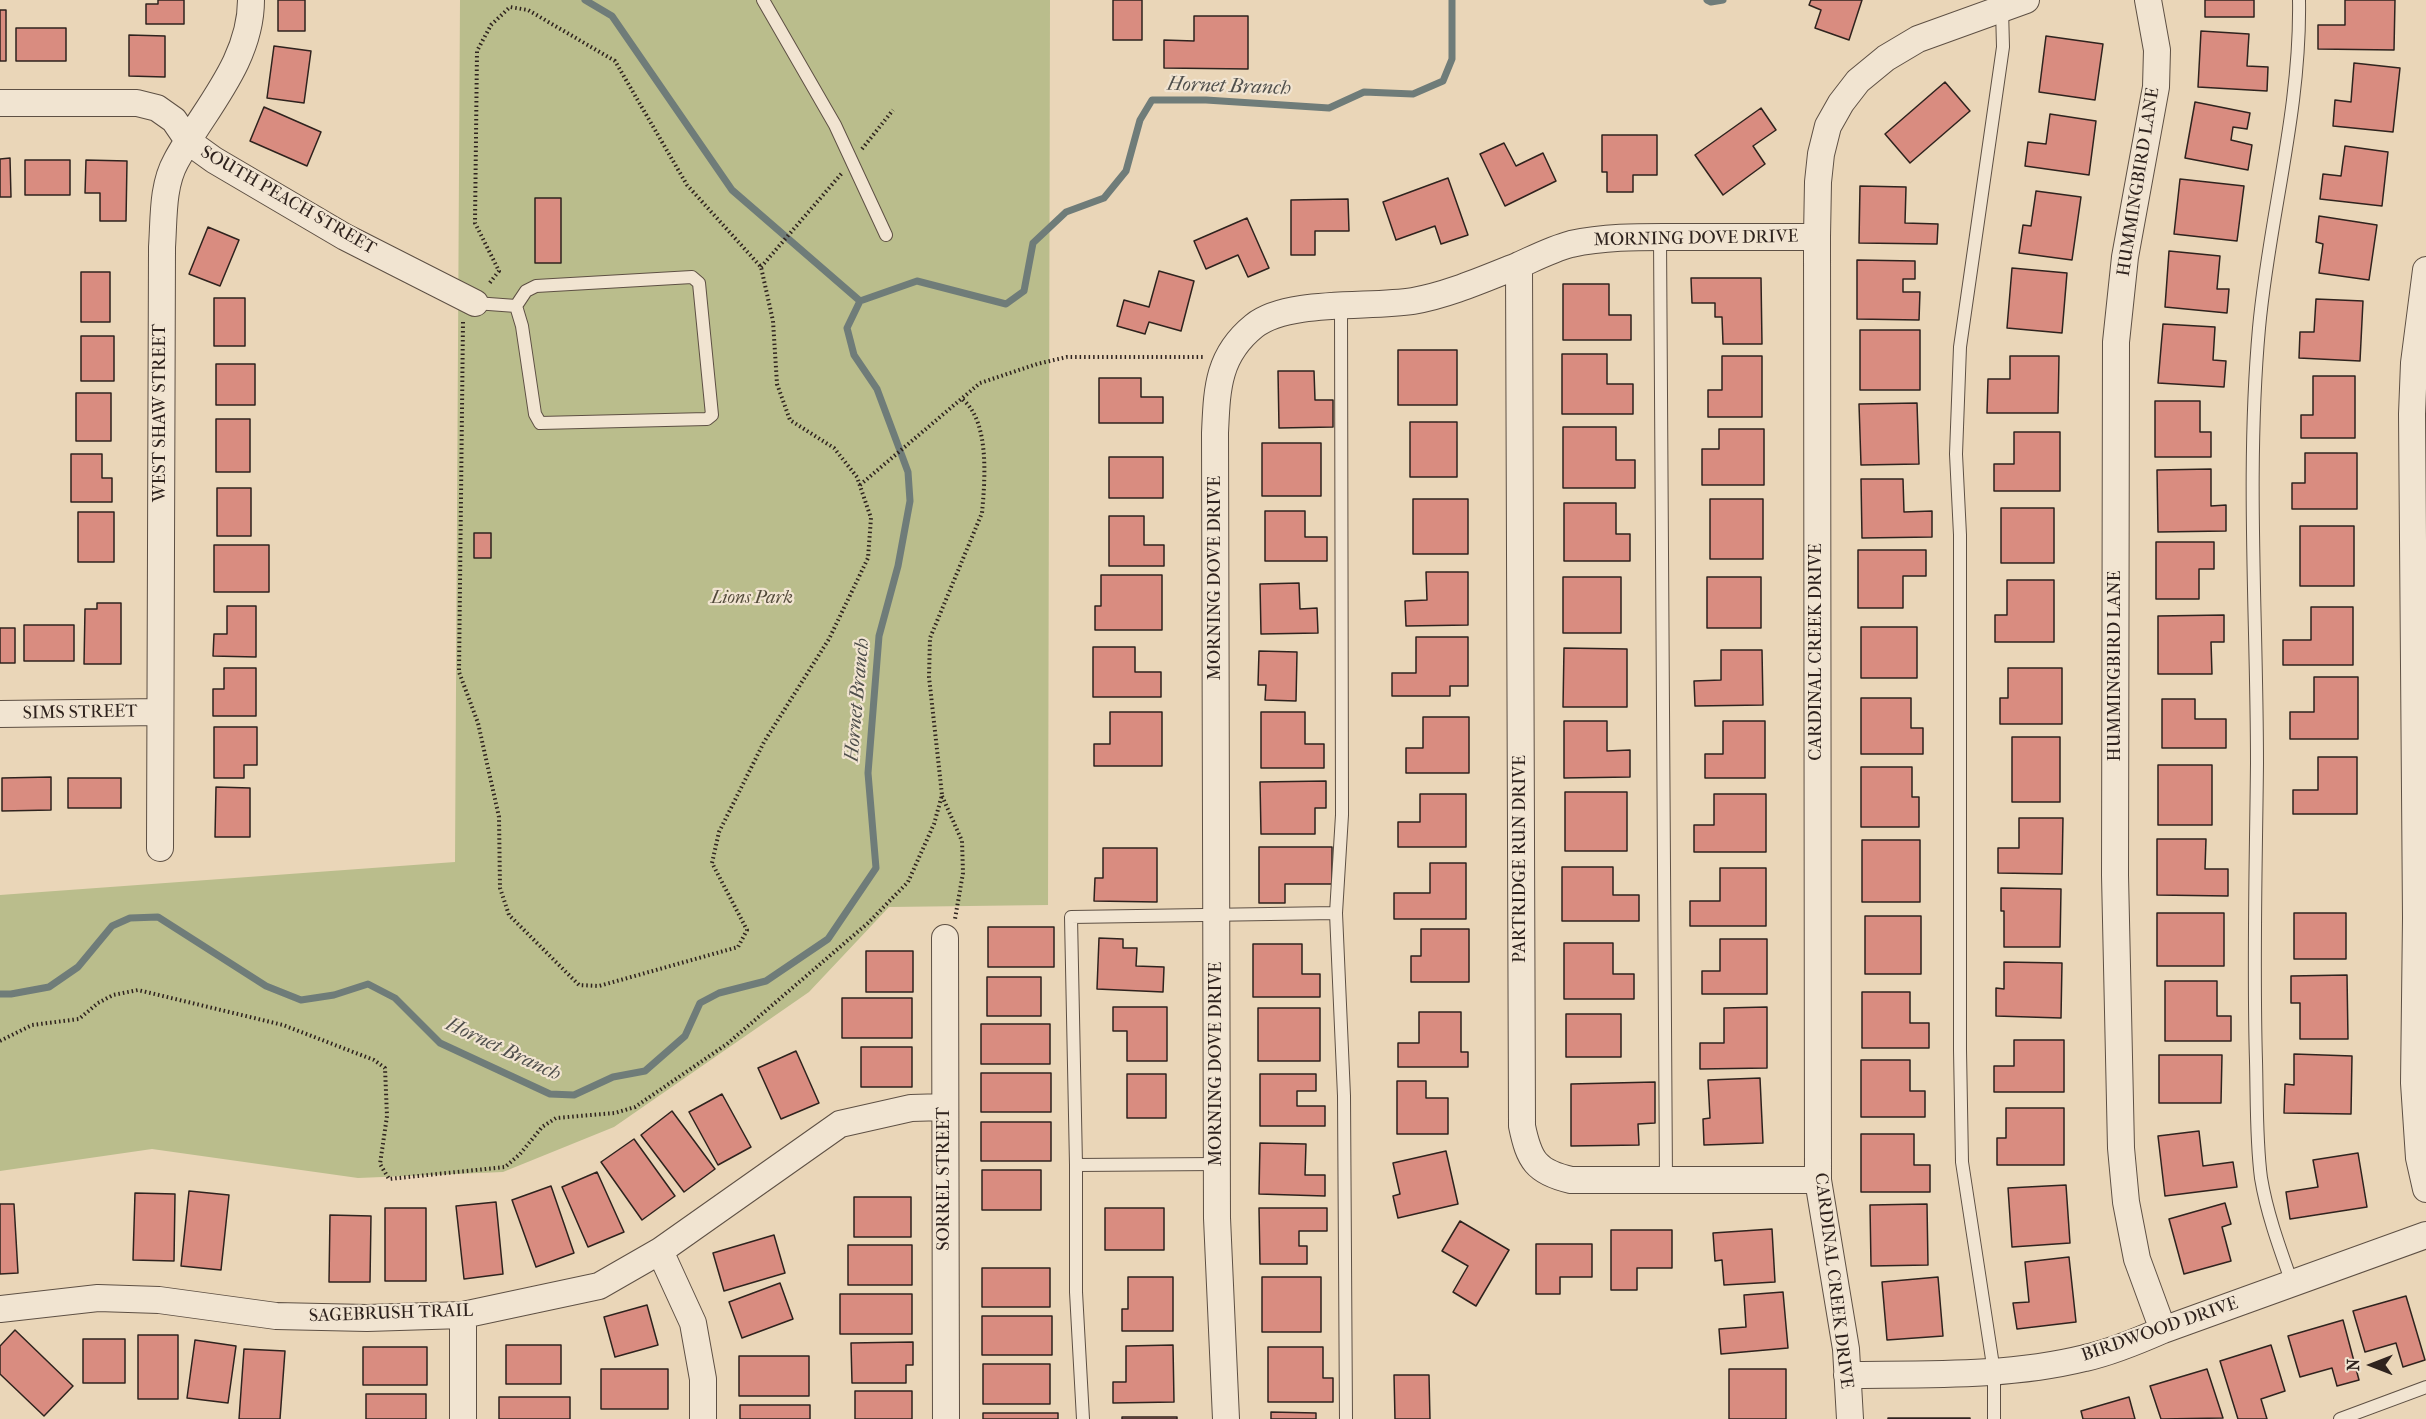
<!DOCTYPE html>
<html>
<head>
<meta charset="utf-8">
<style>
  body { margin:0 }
  #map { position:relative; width:2426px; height:1419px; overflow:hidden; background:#ead6b8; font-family:"IM FELL French Canon",serif }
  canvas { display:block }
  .north { position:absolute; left:2342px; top:1335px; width:60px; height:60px; -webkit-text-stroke:4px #f1e4d1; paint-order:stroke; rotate:270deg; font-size:16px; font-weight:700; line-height:24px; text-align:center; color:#2f231e }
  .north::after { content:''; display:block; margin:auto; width:21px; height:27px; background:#2f231e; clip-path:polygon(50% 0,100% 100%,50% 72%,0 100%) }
</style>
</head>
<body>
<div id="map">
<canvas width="2426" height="1419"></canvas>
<div class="north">N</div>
</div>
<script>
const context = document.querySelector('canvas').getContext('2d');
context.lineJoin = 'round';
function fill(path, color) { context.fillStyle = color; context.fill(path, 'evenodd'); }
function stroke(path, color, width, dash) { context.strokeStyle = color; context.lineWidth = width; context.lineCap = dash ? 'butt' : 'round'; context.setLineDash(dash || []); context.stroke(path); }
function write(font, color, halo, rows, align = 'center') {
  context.font = font + ' "IM FELL French Canon",serif'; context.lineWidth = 4.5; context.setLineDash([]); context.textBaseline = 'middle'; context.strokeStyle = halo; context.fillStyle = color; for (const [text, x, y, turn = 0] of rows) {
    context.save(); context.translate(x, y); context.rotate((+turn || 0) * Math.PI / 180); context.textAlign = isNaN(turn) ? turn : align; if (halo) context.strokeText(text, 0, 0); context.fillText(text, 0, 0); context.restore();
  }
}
const green = new Path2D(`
  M460,0H1050L1048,905L889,907L809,992L614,1127L503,1172L358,1178L152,1149L0,1171V895L455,862Z`);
const stream = new Path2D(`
  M585,0L612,16L732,190L860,301
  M1707,0L1711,2L1723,0
  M0,994H11L49,987L78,967L112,926L130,918L158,917L266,986L301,1000L334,995L368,984L395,998L440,1043L550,1094L574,1095L613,1077L645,1071L685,1036L700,1003L719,993L766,981L828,939L876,868L868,773L879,636L898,566L910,501L908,472L877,389L854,355L847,328L860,301L917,281L1006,304L1024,291L1033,243L1066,212L1104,198L1126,171L1140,120L1152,100H1206L1329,108L1364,92L1413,94L1443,81L1452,59V0`);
const building = new Path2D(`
  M158,0H184V24H146V4H158Z
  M278,0H305V31H278Z
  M1113,0H1142V40H1113Z
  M1811,0H1862L1849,40L1815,28L1821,10L1809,5Z
  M2205,0H2254V17H2205Z
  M2345,0H2395L2394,50L2318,49V25H2345Z
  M0,10H6V61H0Z
  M1194,16H1248V69L1164,68V40L1194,41Z
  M16,28H66V61H16Z
  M2201,31L2249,34L2247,66L2268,67L2267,91L2198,87Z
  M129,35L165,36V77L129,76Z
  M2046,36L2103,44L2095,100L2039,92Z
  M274,46L311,51L304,103L267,98Z
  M2354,63L2400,68L2393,132L2333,126L2335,100L2351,102Z
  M1945,82L1970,111L1910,163L1885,134Z
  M2195,102L2250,113L2247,129L2233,127L2231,140L2252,145L2248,170L2185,158Z
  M264,107L321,132L307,166L250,141Z
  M1761,108L1776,130L1753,146L1765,164L1723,195L1695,155Z
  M2050,114L2096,121L2089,175L2025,166L2028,142L2046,144Z
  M1602,135H1657V175H1633V192H1607V172H1602Z
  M1504,143L1516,166L1543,153L1556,181L1505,206L1480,154Z
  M2345,146L2388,152L2382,206L2320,199L2323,174L2341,176Z
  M10,158L11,197H0V159Z
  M25,160H70V195H25Z
  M86,160L127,161L126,221H100V193H85Z
  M1448,178L1468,235L1441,244L1435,226L1396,240L1383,202Z
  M2180,179L2244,186L2237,241L2174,234Z
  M1860,186L1906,187L1905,223L1938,224L1937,244L1859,243Z
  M2036,191L2081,197L2072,260L2019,253L2023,225L2031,226Z
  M535,198H561V263H535Z
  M1348,199L1349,231H1315V255H1291V200Z
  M2319,216L2377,225L2369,280L2319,273L2323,244L2316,242Z
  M1247,218L1269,268L1248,277L1238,255L1206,269L1194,241Z
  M208,227L239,240L220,286L189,274Z
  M2169,251L2220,256L2217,289H2229L2227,313L2165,307Z
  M1857,260L1915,261V279H1903V292H1920L1919,320L1857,319Z
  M2012,268L2067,273L2062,333L2007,328Z
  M1159,271L1194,281L1181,331L1149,322L1145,334L1117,326L1124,300L1149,307Z
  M81,272H110V322H81Z
  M1691,278H1761L1762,344H1723L1722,317H1715V303H1692Z
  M1563,284H1609V315H1631V340H1563Z
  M214,298H245V346H214Z
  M2316,299L2363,301L2360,361L2299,358L2300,332H2314Z
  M2163,324L2215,327L2213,360L2226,361L2224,387L2158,383Z
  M1860,330H1920V390H1860Z
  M81,336H114V381H81Z
  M1398,350H1457V405H1398Z
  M1562,354H1607V384H1633V414H1562Z
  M1722,356H1762V417H1708V390H1722Z
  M2010,356H2059L2058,413H1987L1988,379H2010Z
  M216,364H255V405H216Z
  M1278,371H1314L1315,400H1333V427L1279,428Z
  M2313,376H2355V438H2301V415H2313Z
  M1099,378H1141V397H1163V423H1099Z
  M76,393H111V441H76Z
  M2155,401H2200V432H2211V457H2155Z
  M1917,403L1919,464L1861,465L1859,404Z
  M216,419H250V472H216Z
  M1410,422H1457V477H1410Z
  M1563,427H1616V460H1635V488H1563Z
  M1719,429H1764V485H1702V449H1719Z
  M2014,432H2060V491H1994V464H2014Z
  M1262,443H1321V496H1262Z
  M2305,453H2357V509H2292V483H2305Z
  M71,454H102V478H112V502H71Z
  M1109,457H1163V498H1109Z
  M2211,469V506L2226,505V531L2158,532L2157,470Z
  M1861,479H1903L1904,512L1932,511V537L1862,538Z
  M217,488H251V536H217Z
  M1413,499H1468V554H1413Z
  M1710,499H1763V559H1710Z
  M1564,503H1616V534H1630V561H1564Z
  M2001,508H2054V563H2001Z
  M1265,511H1305V537H1327V561H1265Z
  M78,512H114V562H78Z
  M1109,516H1144V545H1164V566H1109Z
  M2300,526H2354V586H2300Z
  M474,533H491V558H474Z
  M2156,542H2214V569H2199V599H2156Z
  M214,545H269V592H214Z
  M1858,550H1926V576H1903V608H1858Z
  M1426,572H1468V625L1406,626L1405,601L1427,600Z
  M1101,575H1162V630H1095V606H1101Z
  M1563,577H1621V633H1563Z
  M1707,577H1761V628H1707Z
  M2007,580H2054V642H1995V615H2007Z
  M1299,583L1300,609L1317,608L1318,633L1261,634L1260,584Z
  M97,603H121V664H84L85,609H97Z
  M227,606H256V657L213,656L214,634H227Z
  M2311,607H2353V665H2283V640H2311Z
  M2224,615V642H2211L2212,674H2158V616Z
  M24,625H74V661H24Z
  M1861,627H1917V678H1861Z
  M0,628H15V663H0Z
  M1416,637H1468V686H1450V696H1392V673H1416Z
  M1093,647H1135V672H1161V697H1093Z
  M1564,648L1627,649V707H1563Z
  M1721,650H1762L1763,705L1695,706L1694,681L1721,680Z
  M1259,651L1297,652L1296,701L1265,700L1266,685H1258Z
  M224,668H256V716H213V689H224Z
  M2008,668H2062V724H2000V698H2008Z
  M2314,677H2358V739H2290V712H2314Z
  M1861,698H1911V728H1923V754H1861Z
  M2162,699H2195V719H2226V748H2162Z
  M1110,712H1162V766H1094V744H1110Z
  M1261,712H1305V744H1324V768H1261Z
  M1423,717H1469V773H1406V748H1423Z
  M1564,721H1607V751L1630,750V777L1564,778Z
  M1723,721H1765V778H1705V754H1723Z
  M214,727H257V765H244V778H214Z
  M2012,737H2060V802H2012Z
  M2318,757H2357V814H2293V790H2318Z
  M2158,765H2212V825H2158Z
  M1861,767H1912V797H1919V827H1861Z
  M51,777V810L2,811V778Z
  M68,778H121V808H68Z
  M1326,781V808H1315V834H1261L1260,782Z
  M216,787L250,788V837H215Z
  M1565,792H1627V851H1565Z
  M1420,794H1466V847H1398V822H1420Z
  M1714,794H1766V852H1694V825H1714Z
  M2019,818H2063L2062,874L1998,873V848H2019Z
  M2157,839H2206L2205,869H2228V896L2157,895Z
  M1862,840H1920V902H1862Z
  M1259,847H1332V884H1285V903H1259Z
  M1103,848H1157V902L1094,901L1095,878H1103Z
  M1430,863H1466V919H1394V893H1430Z
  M1562,867H1613V895H1639V921H1562Z
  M1720,868H1766V926H1690V901H1720Z
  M2001,888L2061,889L2060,947H2004V911H2001Z
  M2157,913H2224V966H2157Z
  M2294,913H2346V959H2294Z
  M1865,916H1921V974H1865Z
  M988,927H1054V967H988Z
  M1421,929H1469V982H1411V956H1421Z
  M1099,938L1123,939V948H1137L1136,966L1164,967L1163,992L1097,989Z
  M1720,939H1767V994H1702V971H1720Z
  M1564,943H1613V974H1634V999H1564Z
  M1253,944H1302V974H1320V997H1253Z
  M866,951H913V992H866Z
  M2004,962L2062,963L2061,1018L1996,1016V988L2004,989Z
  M2347,975L2348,1039H2300V1003H2291V976Z
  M987,977H1041V1016H987Z
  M2165,981H2217V1016H2231V1041H2165Z
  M1862,992H1910V1023H1929V1048H1862Z
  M842,998H912V1038H842Z
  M1113,1007H1167V1061H1127V1031H1113Z
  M1767,1007V1068L1700,1069V1043H1724V1008Z
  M1258,1008H1320V1061H1258Z
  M1419,1012H1461V1052H1468V1067H1398V1043H1419Z
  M1566,1014H1621V1057H1566Z
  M981,1024H1050V1064H981Z
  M2014,1040H2064V1092H1994V1066H2014Z
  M861,1047H912V1087H861Z
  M796,1051L819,1103L781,1119L758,1068Z
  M2294,1054L2352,1056L2351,1114L2284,1113L2285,1084L2294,1085Z
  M2159,1055H2222L2221,1103H2159Z
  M1861,1060H1910V1091H1925V1117H1861Z
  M981,1073H1051V1112H981Z
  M1127,1074H1166V1118H1127Z
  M1260,1074H1316V1091H1297V1106H1325V1126H1260Z
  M1760,1078L1763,1143L1704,1145L1703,1119L1710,1118L1708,1080Z
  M1397,1081H1426V1098H1448V1134H1397Z
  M1655,1082V1123L1638,1124L1639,1145L1571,1146V1084Z
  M722,1094L751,1147L718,1165L689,1112Z
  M2006,1108H2064V1165H1997V1138H2006Z
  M672,1111L715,1169L684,1192L641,1135Z
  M981,1122H1051V1161H981Z
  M2199,1131L2203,1166L2233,1162L2237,1187L2165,1196L2158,1136Z
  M1861,1134H1914V1165H1930V1192H1861Z
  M634,1139L675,1196L642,1220L601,1162Z
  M1260,1143L1306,1144L1305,1175H1325V1196L1259,1194Z
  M1446,1151L1458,1204L1398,1218L1393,1196L1400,1194L1393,1163Z
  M2358,1153L2367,1207L2290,1219L2286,1192L2318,1187L2313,1160Z
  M982,1170H1041V1210H982Z
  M597,1172L624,1232L588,1247L562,1187Z
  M2066,1185L2070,1243L2012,1247L2008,1188Z
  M551,1186L574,1253L536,1267L512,1200Z
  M189,1191L229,1195L221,1270L181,1266Z
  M135,1193L175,1194L174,1261L133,1260Z
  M854,1197H911V1237H854Z
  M496,1202L503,1274L464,1279L456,1206Z
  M2225,1203L2231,1224L2222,1227L2231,1261L2184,1274L2169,1219Z
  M0,1204H14L18,1273L0,1274Z
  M1927,1204L1928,1265L1871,1266L1870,1205Z
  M385,1208H426V1281H385Z
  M1105,1208H1164V1250H1105Z
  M1259,1208H1327V1231H1299V1246H1307V1264H1260Z
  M330,1215L371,1216L370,1282H329Z
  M1460,1221L1509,1250L1476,1306L1453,1292L1468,1266L1442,1251Z
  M1772,1229L1775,1282L1724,1285L1722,1260L1715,1261L1713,1233Z
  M1611,1230H1672V1268H1637V1290H1611Z
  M774,1235L785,1273L724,1291L713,1253Z
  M1536,1244H1592V1277H1560V1294H1536Z
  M848,1245H912V1285H848Z
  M2069,1257L2076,1322L2017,1329L2013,1303L2029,1302L2025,1262Z
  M982,1268H1050V1307H982Z
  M1128,1277H1173V1331H1122V1309H1128Z
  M1262,1277H1321V1332H1262Z
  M1938,1277L1943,1336L1887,1340L1882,1282Z
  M780,1283L793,1319L742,1338L729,1302Z
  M1783,1292L1788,1348L1721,1354L1719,1329L1746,1327L1744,1295Z
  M840,1294H912V1334H840Z
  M2406,1296L2425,1360L2403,1367L2396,1343L2365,1352L2353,1311Z
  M647,1305L658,1345L615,1357L604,1317Z
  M982,1316H1052V1355H982Z
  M2343,1320L2359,1380L2337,1386L2332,1368L2300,1377L2288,1336Z
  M15,1330L73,1386L44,1416L0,1374V1346Z
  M138,1335H178V1399H138Z
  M83,1339H125V1383H83Z
  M195,1340L236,1346L228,1403L187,1398Z
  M913,1342V1365H906V1383H852L851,1343Z
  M506,1345H561V1384H506Z
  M1173,1345L1174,1402L1113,1403V1382H1126V1346Z
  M2271,1345L2285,1391L2261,1399L2267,1419H2238L2220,1361Z
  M363,1347H427V1385H363Z
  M1268,1347H1323V1378H1333V1402H1268Z
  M244,1349L285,1351L280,1419H239Z
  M739,1356H809V1396H739Z
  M983,1364H1050V1404H983Z
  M601,1369H668V1409H601Z
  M1729,1369H1786V1419H1729Z
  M2207,1369L2223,1418L2161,1419L2150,1386Z
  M1394,1375H1429L1430,1419H1395Z
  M855,1391H912V1419H855Z
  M366,1394H426V1419H366Z
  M499,1397H570V1419H499Z
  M2129,1397L2135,1419H2083L2081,1411Z
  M740,1405H810V1419H740Z
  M1271,1412L1316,1413V1419H1271Z
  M983,1413H1058V1419H983Z
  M1122,1417H1177V1419H1122Z
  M1888,1418H1970V1419H1888Z`);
const path = new Path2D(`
  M862,149L893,110
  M761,267L842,173
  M463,322L459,672L478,723L499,817L500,888L509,915L579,985L599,986L738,947L747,930L712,863L719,832L764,742L829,639L868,558L871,518L857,477L834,448L790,420L777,384L773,321L761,267L687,185L615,61L528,10L510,7L491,25L477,51L475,223L499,271L488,285
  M860,485L980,383L1037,364L1067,357H1203
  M942,796L962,841L963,873L955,919
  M0,1041L32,1025L79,1019L98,1003L113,995L138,990L283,1025L374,1060L385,1068L387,1116L380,1164L389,1179L505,1167L520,1154L542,1127L556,1118L615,1113L635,1107L727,1044L868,923L908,882L934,824L942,795L929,677L930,638L982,513C985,480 990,421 962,399`);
const lane = new Path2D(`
  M763,0L835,125L886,235
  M1660,237L1666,1180
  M475,303L516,306L522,326L535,414L540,423L707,419L712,415L699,283L692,277L536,286L526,291L516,306
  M1341,307L1342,815L1336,913L1344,1096L1346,1419
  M1076,1165L1217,1164
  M2292,1283C2280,1249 2267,1214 2261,1178C2256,1140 2257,1099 2256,1061C2253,962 2256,862 2257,763C2257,618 2246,472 2259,328C2269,218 2301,111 2299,0
  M1083,1419L1076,1292V1165L1071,917L1336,913
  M1994,1419V1372L1962,1162L1960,1050V535L1956,454L1960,347L2003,47L2002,9
  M2340,1419L2426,1387`);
const street = new Path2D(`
  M2148,0L2157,50L2156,87L2125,257L2116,342L2115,875L2121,1148L2126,1202L2137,1259L2163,1330
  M0,103H137L157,108L174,120L189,142L214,160L345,237L475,303
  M1519,265L1522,1126C1529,1160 1536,1172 1571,1180H1818
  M2426,270L2414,363L2412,414L2416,918L2414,1083L2419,1158L2426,1189
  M0,714L160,712
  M160,848L162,247C164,219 162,186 176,161C204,109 251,62 251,0
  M945,938L946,1419
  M660,1251L693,1323L703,1379V1419
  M0,1309L98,1298L159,1300L276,1316L367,1318L463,1315L599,1286L660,1251L840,1124L911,1108L945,1107
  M1847,1375C1927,1374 2008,1377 2085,1358C2112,1352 2138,1341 2163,1330L2426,1235
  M463,1419V1315
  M1226,1419L1217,1218L1215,433C1217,390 1217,356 1254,326C1287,299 1370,308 1413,301C1448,295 1484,279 1517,266C1535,258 1552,249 1571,244C1607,236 1644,237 1680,237C1726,237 1771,237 1817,237
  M1850,1419L1846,1349L1818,1180L1817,237L1818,182L1821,154L1828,126L1841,103L1858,81L1886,58L1918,39L2026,0`);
const streetNames = [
  ["HUMMINGBIRD LANE",2139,182,-81],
  ["SOUTH PEACH STREET",288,201,30],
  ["MORNING DOVE DRIVE",1696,239,-1],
  ["WEST SHAW STREET",161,413,-90],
  ["MORNING DOVE DRIVE",1216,578,-90],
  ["CARDINAL CREEK DRIVE",1817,652,-90],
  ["HUMMINGBIRD LANE",2116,666,-90],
  ["SIMS STREET",80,713,-1],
  ["PARTRIDGE RUN DRIVE",1521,859,-90],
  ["MORNING DOVE DRIVE",1217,1064,-90],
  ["SORREL STREET",945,1179,-90],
  ["CARDINAL CREEK DRIVE",1833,1281,83],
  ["SAGEBRUSH TRAIL",391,1314,-2],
  ["BIRDWOOD DRIVE",2160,1330,-19]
];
const parkNames = [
  ["Lions Park",752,599]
];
const waterNames = [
  ["Hornet Branch",1229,87,2],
  ["Hornet Branch",858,700,-85],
  ["Hornet Branch",503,1050,25]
];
fill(green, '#babd8c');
stroke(stream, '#6f7c79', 7);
fill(building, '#d98c80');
stroke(building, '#2f231e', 1.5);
stroke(lane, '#5e5044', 14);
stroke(street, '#5e5044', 28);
stroke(path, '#2f231e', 4, [1.5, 3]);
stroke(lane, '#f1e4d1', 12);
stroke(street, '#f1e4d1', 26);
write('18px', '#2f231e', '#f1e4d1', streetNames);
write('italic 18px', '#524a3a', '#f1e4d1', parkNames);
write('italic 20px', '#4f4f4c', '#f1e4d1', waterNames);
</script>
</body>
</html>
